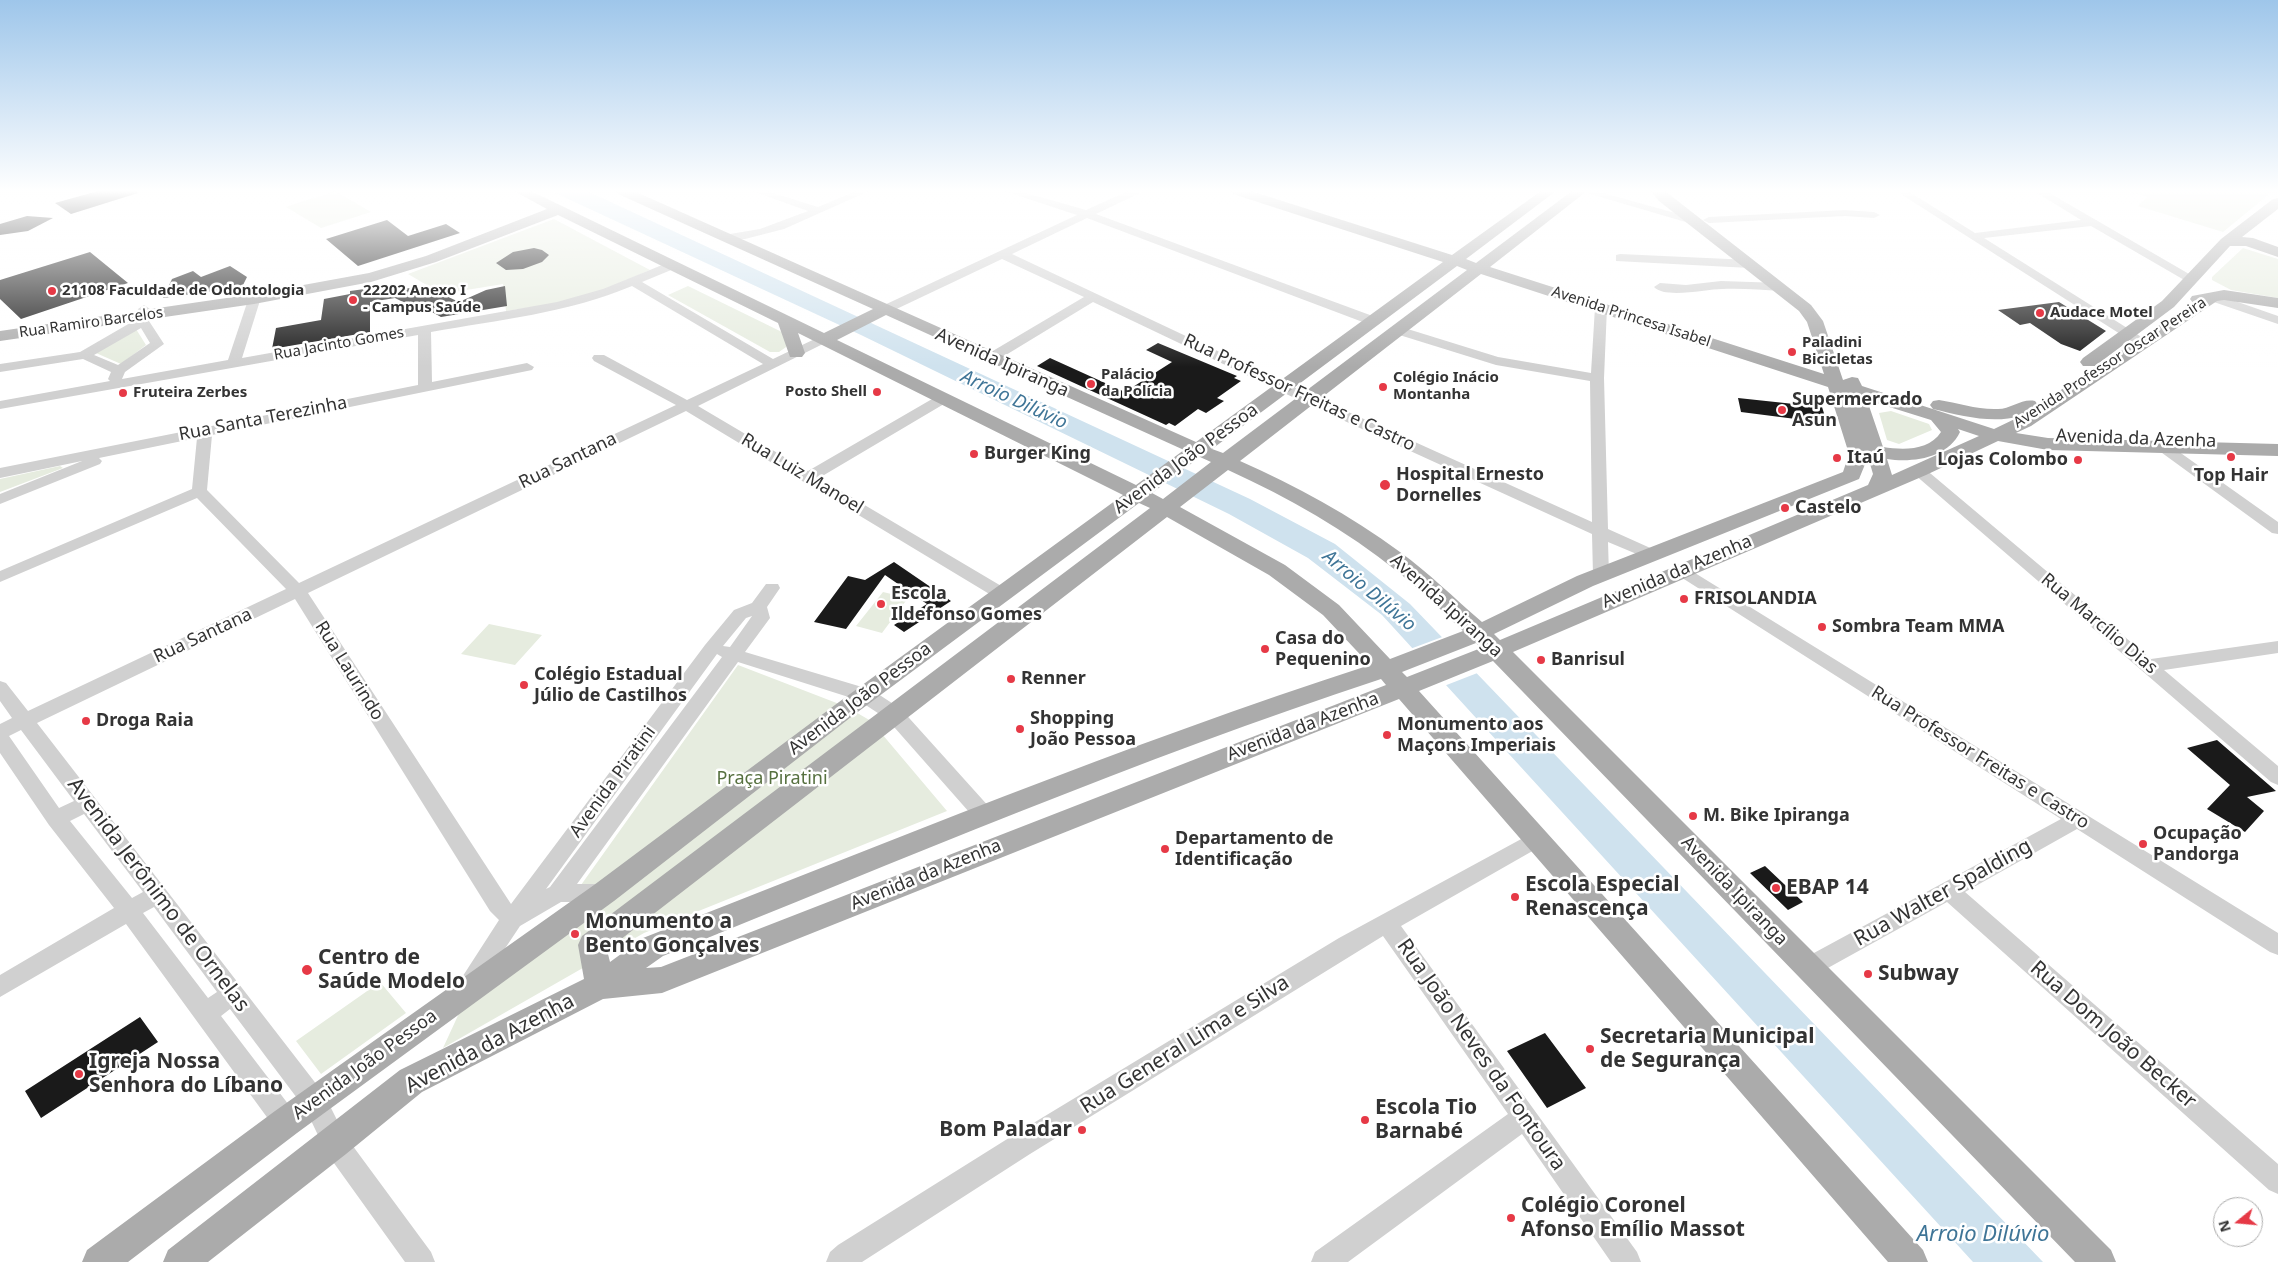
<!DOCTYPE html>
<html>
<head>
<meta charset="utf-8">
<style>
  body { margin:0 }
  #map { position:relative; width:2278px; height:1262px; overflow:hidden; background:#fff; font-family:"Noto Sans",sans-serif }
  canvas { display:block }
  .north { position:absolute; left:2213px; top:1197px; width:50px; height:50px; box-sizing:border-box; background:#fff; border:1px solid #adadad; border-radius:50%; rotate:253deg; font-size:14px; font-weight:700; line-height:20px; text-align:center; color:#333 }
  .north::after { content:''; display:block; margin:auto; width:18px; height:22px; background:#e63946; clip-path:polygon(50% 0,100% 100%,50% 72%,0 100%) }
</style>
</head>
<body>
<div id="map">
<canvas width="2278" height="1262"></canvas>
<div class="north">N</div>
</div>
<script>
const context = document.querySelector('canvas').getContext('2d');
context.lineJoin = 'round';
function fill(path, color) { context.fillStyle = color; context.fill(path, 'evenodd'); }
function stroke(path, color, width, dash) { context.strokeStyle = color; context.lineWidth = width; context.lineCap = dash ? 'butt' : 'round'; context.setLineDash(dash || []); context.stroke(path); }
function write(font, color, halo, rows, align = 'center') {
  context.font = font + ' "Noto Sans",sans-serif'; context.lineWidth = 5; context.setLineDash([]); context.textBaseline = 'middle'; context.strokeStyle = halo; context.fillStyle = color; for (const [text, x, y, turn = 0] of rows) {
    context.save(); context.translate(x, y); context.rotate((+turn || 0) * Math.PI / 180); context.textAlign = isNaN(turn) ? turn : align; if (halo) context.strokeText(text, 0, 0); context.fillText(text, 0, 0); context.restore();
  }
}
const green = new Path2D(`
  M335,191L371,212L321,228L286,207Z
  M2126,191H2273L2223,232L2138,206L2147,197Z
  M554,219L650,270L579,300L506,311L503,284L442,294L408,274Z
  M2243,248L2278,259V298L2231,290L2212,280V277Z
  M688,286L784,333L787,340L786,347L779,352H770L668,295Z
  M136,329L146,345L121,364L96,353Z
  M1891,411L1929,424L1932,430L1899,444L1887,440L1879,413Z
  M60,466L63,468L0,492V479Z
  M883,592L908,598L882,633L856,626Z
  M489,624L542,635L515,665L461,654Z
  M738,665L847,707L871,721L947,811L644,933L443,1048L461,1009L612,896L581,885Z
  M380,982L406,1013L321,1074L296,1041Z`);
const water = new Path2D(`
  M551,191H587L1250,499L1335,544L1410,604L2043,1262H1973L1382,615L1308,558L1229,514L861,335Z`);
const pier = new Path2D(`
  M1445,636L1480,672L1444,686L1410,649Z`);
const building = new Path2D(`
  M98,191H137L138,193L71,214L55,203Z
  M27,216L53,218L28,231L0,235V224Z
  M387,220L408,236L446,224L460,233L358,266L326,239Z
  M534,248L542,250L549,255L542,262L523,269L506,270L496,263L513,252Z
  M90,252L128,283L21,319L0,299V280Z
  M230,266L247,277L242,287L163,298L172,279L193,271L201,277Z
  M394,285V287L418,289L425,286L459,302L486,290L505,286L507,306L441,317L432,312L427,314L395,298L370,302V332L272,349L276,328L321,320L324,299L350,294V291Z
  M2059,302L2106,331L2080,351L2061,344L2030,323L2020,325L1998,310Z
  M1158,343L1237,376L1234,378L1241,381L1217,398L1224,401L1206,413L1198,409L1175,426L1169,423L1166,425L1037,366L1050,358L1125,392L1172,362L1146,350Z
  M1738,398L1822,407L1827,423L1741,412Z
  M894,562L951,601L904,632L894,625L927,604L885,575L846,629L814,622L848,576L865,580Z
  M2217,740L2276,791L2247,797L2264,811L2245,832L2207,809L2230,785L2187,748Z
  M1765,866L1803,902L1788,910L1750,873Z
  M140,1017L158,1042L41,1118L25,1091Z
  M1545,1033L1586,1088L1547,1108L1507,1051Z`);
const minor = new Path2D(`
  M752,191H767L818,207L856,191H869L784,229L745,239H724V235L760,229L808,211Z
  M1004,191H1019L1086,210L1128,191H1141L1140,193L1096,214L1378,318L1379,321L1378,324H1368L1087,218L1012,254L1313,396L1592,522L1590,381L1496,365L1393,333L1392,330L1398,326L1498,357L1591,373L1595,307L1597,304H1605L1607,307L1604,378L1608,529L1657,551L1659,555L1657,559L1651,560L1608,542L1609,575L1607,579H1595L1593,575L1592,534L1303,402L1093,302L996,361H986L984,358L986,355L1084,297L1002,259L888,313H880L878,310L880,307L1077,215Z
  M1580,191H1596L1697,219L1699,221L1697,223H1689Z
  M1896,191H1908L1975,233L2081,220L2034,191H2046L2196,278L2190,282L2186,281L2091,226L1984,238L2151,343L2149,346H2139Z
  M1845,210L1874,212L1880,215L1874,218L1845,216L1709,223L1703,220L1709,217Z
  M1620,254L1750,260L1756,264L1750,268L1616,261V255Z
  M672,261L678,265L676,268L642,282L773,359L821,336H831L833,339L698,406L808,471L939,395H949L951,398L949,401L819,478L1008,590L1010,594L1008,598H996L686,411L308,593L511,904L705,645L734,610L752,603L766,584H778L780,588L767,607L770,618L745,652L872,690L901,709L991,809L994,815L991,821L984,823L977,821L887,719L858,700L738,662L577,884H604L612,887L615,893L612,899L604,902H561L520,926L478,989L470,992L462,989L459,982L499,920L490,911L295,599L37,723L324,1094L344,1134L431,1252L435,1262H405L326,1152L306,1110L230,1009L221,1016L295,1113L298,1122L295,1131L286,1134L277,1131L126,924L0,997V975L114,908L49,825L0,753V724L12,718L0,701V681L6,683L28,711L286,589L197,498L0,582V571L192,489L197,438L99,458L102,461L100,464L0,504V494L82,461L0,478V468L418,385V335L0,409V401L110,381L108,379L111,372L83,359L0,372V364L80,352L137,319L138,309L144,305L150,309L149,321L164,344L125,372L122,379L228,360L251,291L257,287L263,291L242,358L557,302L603,289ZM632,286L763,364L687,400L604,355H594L592,358L594,361L676,405L299,583L207,490L212,435L532,370L534,367L527,363L432,382L431,332C498,320 568,313 632,286ZM141,328L150,343L118,365L94,355ZM752,616L730,647L723,646L746,618ZM717,654L722,657L550,887L546,889ZM21,730L74,801L59,808L9,736ZM84,814L143,892L132,898L70,821ZM154,907L217,992L208,998L143,913Z
  M1721,281L1781,283L1787,287L1781,291C1762,290 1742,288 1722,289C1707,289 1665,299 1654,287L1660,283L1686,285Z
  M2212,293L2278,316V324L2208,300L2206,297L2208,294Z
  M2163,443L2168,444L2278,522V534L2272,533L2158,450L2156,447L2158,444Z
  M1919,466L1924,468L2151,659L2278,641V653L2164,670L2278,766V785L2271,782L1914,474L1911,471L1914,468Z
  M1682,565L2278,933V955L2270,952L2077,829L1965,892L2278,1164V1194L2269,1190L1947,902L1817,974L1809,977L1801,974L1798,967L1801,960L2061,819L1676,574L1674,570L1676,566Z
  M1536,831L1543,833L1546,839L1543,845L1401,926L1637,1252L1641,1262H1611L1522,1134L1348,1262H1311L1315,1252L1508,1114L1383,936L1030,1154L862,1262H826L830,1252L838,1245L1012,1136L1339,938Z`);
const major = new Path2D(`
  M514,191H531L824,333L873,309L618,194L616,191H634L1196,442L1443,262L1233,194L1231,191H1251L1452,255L1541,191H1556L1466,259L1476,263L1572,191H1587L1490,267L1824,374L1807,322L1799,311L1659,201L1651,191H1665L1811,305L1823,321L1843,380L1852,377L1858,378L1862,386L1994,429L2021,416C1992,424 1962,416 1933,409L1930,405L1933,401L1939,400C1958,403 1978,410 1998,409C2011,409 2022,398 2035,401L2038,405L2193,303L2190,299L2192,296L2224,290L2278,298V308L2224,300L2217,301L2031,426L2016,433L2048,438L2278,444V456L2048,450L1998,441L1926,475L1513,652L2111,1250L2116,1262H2075L1493,661L1419,691L1923,1250L1928,1262H1888L1399,699L672,989L662,993L603,999L422,1092L346,1154L208,1262H163L168,1250L400,1070L584,979L578,945L582,936L1150,508L1139,503L855,714L614,901L297,1133L128,1262H82L87,1250L275,1111L594,885L839,702L1123,495L798,333L805,353L802,357H790L778,323L558,215L436,262L371,282L254,304L0,341V331L254,294L369,273L426,256L547,209ZM1457,266L1467,270L1223,453L1212,449ZM1481,274L1828,387L1849,454L1843,472L1577,576L1482,622C1454,598 1429,573 1400,552C1350,515 1296,486 1240,461ZM886,315L1184,450L1136,485L837,340ZM1867,400L1931,420L1941,432C1929,451 1903,450 1883,447ZM1958,429L1979,436L1892,475L1887,459C1913,463 1948,458 1960,432ZM1200,457L1211,462L1163,499L1152,493ZM1868,457L1873,474L1868,485L1500,640L1494,634L1593,586L1859,479ZM1228,470C1289,498 1346,530 1398,572C1421,590 1442,611 1463,631L1390,659L1339,605L1285,565L1180,507ZM1167,517L1269,575L1323,615L1370,665C1123,745 884,844 643,938L610,962L607,950ZM1476,643L1481,648L1407,677L1402,672ZM1381,679L1386,685L661,967L646,968L663,956C901,860 1138,759 1381,679Z
  M2278,198V209L2242,237L2253,238L2278,247V257L2246,246H2230L2174,307L2095,366H2083L2080,362L2083,358L2162,301L2221,239L2273,199Z`);
const markers = [
  [52,291,5,"#e63946"],
  [353,300,5,"#e63946"],
  [2040,313,5,"#e63946"],
  [1792,352,5,"#e63946"],
  [1091,384,5,"#e63946"],
  [1383,387,5,"#e63946"],
  [877,392,5,"#e63946"],
  [123,393,5,"#e63946"],
  [1782,410,5,"#e63946"],
  [974,454,5,"#e63946"],
  [2231,457,5,"#e63946"],
  [1837,458,5,"#e63946"],
  [2078,460,5,"#e63946"],
  [1385,485,6,"#e63946"],
  [1785,508,5,"#e63946"],
  [1684,599,5,"#e63946"],
  [881,604,5,"#e63946"],
  [1822,627,5,"#e63946"],
  [1265,649,5,"#e63946"],
  [1541,660,5,"#e63946"],
  [1011,679,5,"#e63946"],
  [524,685,5,"#e63946"],
  [86,721,5,"#e63946"],
  [1020,729,5,"#e63946"],
  [1387,735,5,"#e63946"],
  [1693,816,5,"#e63946"],
  [2143,844,5,"#e63946"],
  [1165,849,5,"#e63946"],
  [1776,888,5,"#e63946"],
  [1515,897,5,"#e63946"],
  [575,934,5,"#e63946"],
  [307,970,6,"#e63946"],
  [1868,974,5,"#e63946"],
  [1590,1049,5,"#e63946"],
  [79,1074,5,"#e63946"],
  [1365,1120,5,"#e63946"],
  [1082,1130,5,"#e63946"],
  [1511,1218,5,"#e63946"]
];
const farPoinames = [
  ["21108 Faculdade de Odontologia",62,291],
  ["22202 Anexo I",363,291],
  ["- Campus Saúde",363,308],
  ["Audace Motel",2050,313],
  ["Paladini",1802,343],
  ["Bicicletas",1802,360],
  ["Palácio",1101,375],
  ["da Polícia",1101,392],
  ["Colégio Inácio",1393,378],
  ["Montanha",1393,395],
  ["Posto Shell",867,392,"right"],
  ["Fruteira Zerbes",133,393]
];
const farStreetnames = [
  ["Avenida Princesa Isabel",1631,317,18],
  ["Rua Ramiro Barcelos",91,323,-8],
  ["Rua Jacinto Gomes",339,344,-10],
  ["Avenida Professor Oscar Pereira",2110,363,-33]
];
const streetNames = [
  ["Avenida Ipiranga",1002,363,24],
  ["Rua Professor Freitas e Castro",1299,393,25],
  ["Rua Santa Terezinha",263,419,-11],
  ["Avenida da Azenha",2136,439,2],
  ["Avenida João Pessoa",1186,459,-36],
  ["Rua Santana",568,461,-26],
  ["Rua Luiz Manoel",802,474,31],
  ["Avenida da Azenha",1677,572,-23],
  ["Avenida Ipiranga",1446,606,42],
  ["Rua Marcílio Dias",2099,624,40],
  ["Rua Santana",203,636,-25],
  ["Rua Laurindo",349,671,58],
  ["Avenida João Pessoa",860,699,-37],
  ["Avenida da Azenha",1303,727,-21],
  ["Rua Professor Freitas e Castro",1980,758,32],
  ["Avenida Piratini",613,782,-54],
  ["Avenida da Azenha",926,875,-22],
  ["Avenida Ipiranga",1734,891,46],
  ["Avenida João Pessoa",365,1065,-36]
];
const poiNames = [
  ["Supermercado",1792,400],
  ["Asun",1792,421],
  ["Burger King",984,454],
  ["Itaú",1847,458],
  ["Lojas Colombo",2068,460,"right"],
  ["Hospital Ernesto",1396,475],
  ["Dornelles",1396,496],
  ["Top Hair",2231,476,"center"],
  ["Castelo",1795,508],
  ["Escola",891,594],
  ["Ildefonso Gomes",891,615],
  ["FRISOLANDIA",1694,599],
  ["Sombra Team MMA",1832,627],
  ["Casa do",1275,639],
  ["Pequenino",1275,660],
  ["Banrisul",1551,660],
  ["Colégio Estadual",534,675],
  ["Júlio de Castilhos",534,696],
  ["Renner",1021,679],
  ["Shopping",1030,719],
  ["João Pessoa",1030,740],
  ["Droga Raia",96,721],
  ["Monumento aos",1397,725],
  ["Maçons Imperiais",1397,746],
  ["M. Bike Ipiranga",1703,816],
  ["Ocupação",2153,834],
  ["Pandorga",2153,855],
  ["Departamento de",1175,839],
  ["Identificação",1175,860]
];
const parkNames = [
  ["Praça Piratini",772,779]
];
const waterNames = [
  ["Arroio Dilúvio",1014,400,25],
  ["Arroio Dilúvio",1369,591,40]
];
const nearPoinames = [
  ["Escola Especial",1525,885],
  ["Renascença",1525,909],
  ["EBAP 14",1786,888],
  ["Monumento a",585,922],
  ["Bento Gonçalves",585,946],
  ["Centro de",318,958],
  ["Saúde Modelo",318,982],
  ["Subway",1878,974],
  ["Secretaria Municipal",1600,1037],
  ["de Segurança",1600,1061],
  ["Igreja Nossa",89,1062],
  ["Senhora do Líbano",89,1086],
  ["Escola Tio",1375,1108],
  ["Barnabé",1375,1132],
  ["Bom Paladar",1072,1130,"right"],
  ["Colégio Coronel",1521,1206],
  ["Afonso Emílio Massot",1521,1230]
];
const nearStreetnames = [
  ["Rua Walter Spalding",1943,893,-29],
  ["Avenida Jerônimo de Ornelas",158,895,53],
  ["Rua Dom João Becker",2113,1035,41],
  ["Avenida da Azenha",490,1044,-28],
  ["Rua General Lima e Silva",1185,1045,-32],
  ["Rua João Neves da Fontoura",1481,1055,55]
];
const nearWaternames = [
  ["Arroio Dilúvio",1983,1235]
];
fill(green, '#e6ecdf');
fill(water, '#cfe2ee');
fill(pier, '#fff');
fill(building, '#1a1a1a');
fill(minor, '#d0d0d0');
fill(major, '#ababab');
const sky = context.createLinearGradient(0, 0, 0, 367);
sky.addColorStop(0, '#9ec6ea');
sky.addColorStop(0.52, '#fff');
sky.addColorStop(1, '#ffffff00');
context.fillStyle = sky;
context.fillRect(0, 0, 2278, 367);
for (const [x, y, r, color] of markers) { const dot = new Path2D(); dot.arc(x, y, r, 0, 2 * Math.PI); context.fillStyle = color; context.fill(dot); stroke(dot, '#fff', 2); }
write('bold 15px', '#333', '#fff', farPoinames, 'left');
write('15px', '#333', '#fff', farStreetnames);
write('18px', '#333', '#fff', streetNames);
write('bold 18px', '#333', '#fff', poiNames, 'left');
write('18px', '#56703f', '#fff', parkNames);
write('italic 19px', '#3f7597', '#fff', waterNames);
write('bold 21px', '#333', '#fff', nearPoinames, 'left');
write('21px', '#333', '#fff', nearStreetnames);
write('italic 22px', '#3f7597', '#fff', nearWaternames);
</script>
</body>
</html>
